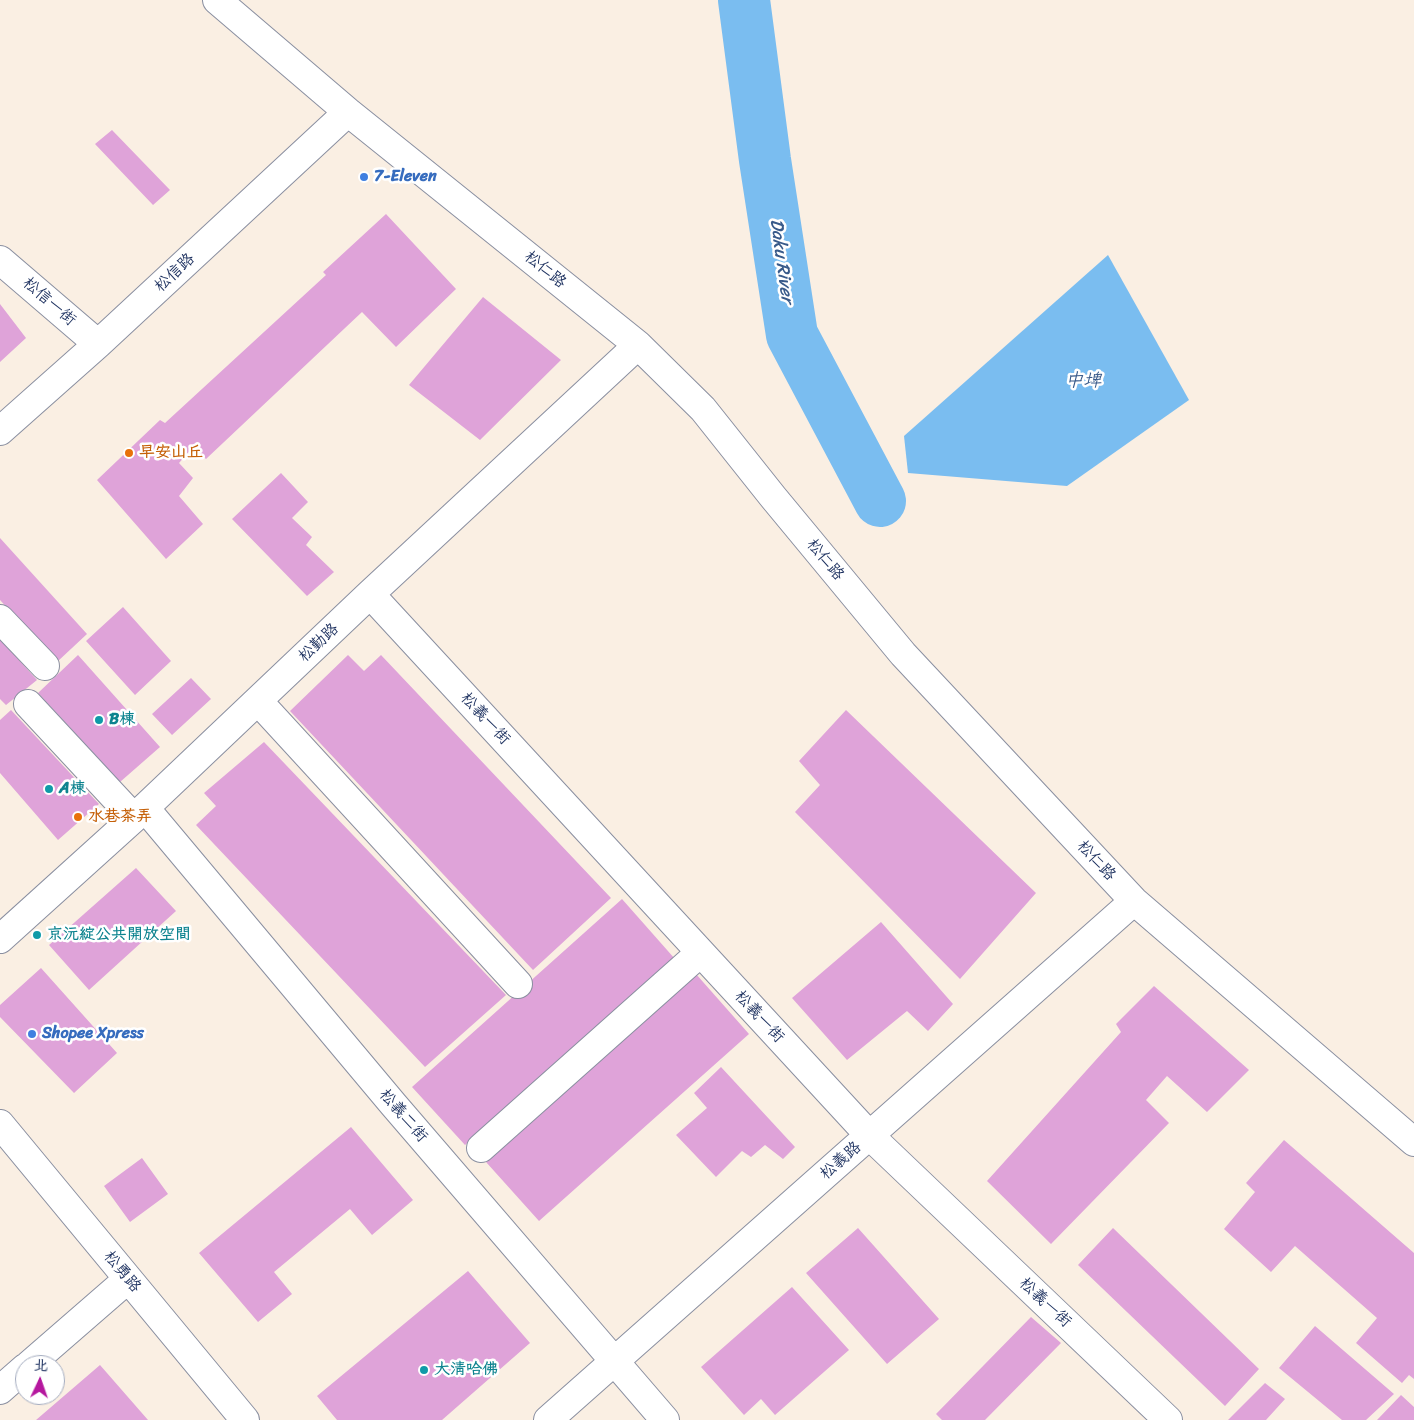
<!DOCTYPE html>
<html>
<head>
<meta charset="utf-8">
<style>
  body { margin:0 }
  #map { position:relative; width:1414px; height:1420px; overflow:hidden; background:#faefe3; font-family:Sriracha,"LXGW WenKai TC",sans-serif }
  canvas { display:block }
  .north { position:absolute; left:15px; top:1355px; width:50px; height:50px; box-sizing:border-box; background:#fff; border:1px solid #a4acbf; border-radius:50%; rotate:3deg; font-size:14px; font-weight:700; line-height:20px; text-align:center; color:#1b2f5e }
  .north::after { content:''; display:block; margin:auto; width:18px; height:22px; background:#b5179e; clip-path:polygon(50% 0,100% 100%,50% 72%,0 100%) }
</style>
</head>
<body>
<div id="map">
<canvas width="1414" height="1420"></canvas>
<div class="north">北</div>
</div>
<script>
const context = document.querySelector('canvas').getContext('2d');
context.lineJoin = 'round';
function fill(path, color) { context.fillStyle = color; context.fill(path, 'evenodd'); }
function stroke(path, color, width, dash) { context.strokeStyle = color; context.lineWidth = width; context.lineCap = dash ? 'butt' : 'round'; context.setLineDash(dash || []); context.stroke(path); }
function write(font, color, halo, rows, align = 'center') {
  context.font = font + ' Sriracha,"LXGW WenKai TC",sans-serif'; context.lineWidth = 5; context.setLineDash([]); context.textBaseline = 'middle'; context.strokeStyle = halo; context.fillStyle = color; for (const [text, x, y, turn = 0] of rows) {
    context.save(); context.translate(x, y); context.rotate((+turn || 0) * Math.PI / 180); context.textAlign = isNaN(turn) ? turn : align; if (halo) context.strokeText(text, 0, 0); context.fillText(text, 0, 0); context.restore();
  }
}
const water = new Path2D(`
  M1108,255L1189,400L1067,486L908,473L904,436Z`);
const river = new Path2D(`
  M744,0L765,160L792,335L880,501`);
const building = new Path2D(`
  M112,130L170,190L153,205L95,144Z
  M386,214L456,289L396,347L362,312L206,459L193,447L179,463L193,478L179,496L203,524L166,559L97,480L160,420L165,423L326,275L323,272Z
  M483,297L561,360L480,440L409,385Z
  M0,304L26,338L0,362Z
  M281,473L308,502L292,518L312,537L306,545L334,572L307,596L232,519Z
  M0,538L87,634L57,662L0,600Z
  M123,607L171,661L135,695L86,641Z
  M0,639L37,680L6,705L0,699Z
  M78,655L160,747L120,782L38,693Z
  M348,655L364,671L381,655L611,898L533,970L290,711Z
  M191,678L211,699L172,735L152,714Z
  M11,710L99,804L58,840L0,773V720Z
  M846,710L1036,893L960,979L795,812L820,785L799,761Z
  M264,742L506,995L425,1067L196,825L216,806L204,793Z
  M136,868L176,911L89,990L49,945Z
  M622,899L675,959L465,1145L412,1087Z
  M881,922L953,1004L928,1031L907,1011L847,1060L792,998Z
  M41,968L117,1053L74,1093L0,1017V1005Z
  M696,974L749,1034L539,1221L486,1162Z
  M1154,986L1249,1070L1207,1112L1167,1076L1146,1100L1169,1123L1051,1244L987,1181L1121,1032L1116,1024Z
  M721,1067L795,1147L783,1159L765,1145L751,1157L742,1151L716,1177L676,1135L707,1108L694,1093Z
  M351,1127L413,1200L372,1235L350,1209L274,1272L292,1294L258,1322L199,1253Z
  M1284,1140L1414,1253V1379L1409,1375L1402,1383L1356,1343L1377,1318L1295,1246L1271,1272L1224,1229L1255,1192L1246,1183Z
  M142,1158L168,1194L130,1222L104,1186Z
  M858,1228L939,1319L887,1364L806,1273Z
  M1113,1228L1259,1369L1225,1406L1078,1265Z
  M468,1271L530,1343L442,1420H337L317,1396Z
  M792,1287L849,1350L775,1415L761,1399L744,1415L701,1367Z
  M1031,1317L1061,1343L985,1420H942L936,1414Z
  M1315,1326L1394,1394L1366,1420H1342L1279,1368Z
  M100,1365L148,1420H36Z
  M1265,1383L1285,1399L1266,1420H1228Z
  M1401,1395L1414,1407V1420H1377Z`);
const minor = new Path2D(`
  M217,0L348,112L638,345L703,409L773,497L903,654L1134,901L1414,1142
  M0,260L98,344
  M0,431L98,344L348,112
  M370,594L870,1136L1168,1420
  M0,619L45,666
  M258,701L518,984
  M28,704L134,818
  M145,808L393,1104L665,1420
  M0,939L134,818L370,594L638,345
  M0,1124L245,1420
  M481,1148L700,953
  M29,1365L128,1279
  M0,1390L25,1368
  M548,1420L1134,901`);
const markers = [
  [364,177,5,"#3f7fe0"],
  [129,453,5,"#e8710a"],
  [99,720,5,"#0f9aa8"],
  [49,789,5,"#0f9aa8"],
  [78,817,5,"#e8710a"],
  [37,935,5,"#0f9aa8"],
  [32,1034,5,"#3f7fe0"],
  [424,1370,5,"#0f9aa8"]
];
const shopNames = [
  ["7-Eleven",374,177],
  ["Shopee Xpress",42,1034]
];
const streetNames = [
  ["松仁路",545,270,39],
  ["松信路",175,273,-43],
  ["松信一街",49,302,41],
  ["松仁路",825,560,50],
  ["松勤路",319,643,-43],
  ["松義一街",485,719,47],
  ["松仁路",1096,861,47],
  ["松義一街",759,1017,47],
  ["松義二街",403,1116,49],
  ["松義路",841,1161,-41],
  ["松勇路",122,1272,50],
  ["松義一街",1045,1303,43]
];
const foodNames = [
  ["早安山丘",139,453],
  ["水巷茶弄",88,817]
];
const cultureNames = [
  ["B棟",109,720],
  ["A棟",59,789],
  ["京沅綻公共開放空間",47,935],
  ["大清哈佛",434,1370]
];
const waterNames = [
  ["Daku River",781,261,82],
  ["中埤",1083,381]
];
fill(water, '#7abdf0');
stroke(river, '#7abdf0', 52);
fill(building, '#dfa3d9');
stroke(minor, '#8a8fa0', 30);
stroke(minor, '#fff', 28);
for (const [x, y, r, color] of markers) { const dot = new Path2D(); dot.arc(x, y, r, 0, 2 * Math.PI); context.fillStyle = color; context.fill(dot); stroke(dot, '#fff', 2); }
write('bold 16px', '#366cbe', '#fff', shopNames, 'left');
write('16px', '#1b2f5e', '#fff', streetNames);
write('bold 16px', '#c56008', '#fff', foodNames, 'left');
write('bold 16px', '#0d838f', '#fff', cultureNames, 'left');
write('italic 18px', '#385a8a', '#fff', waterNames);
</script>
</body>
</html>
